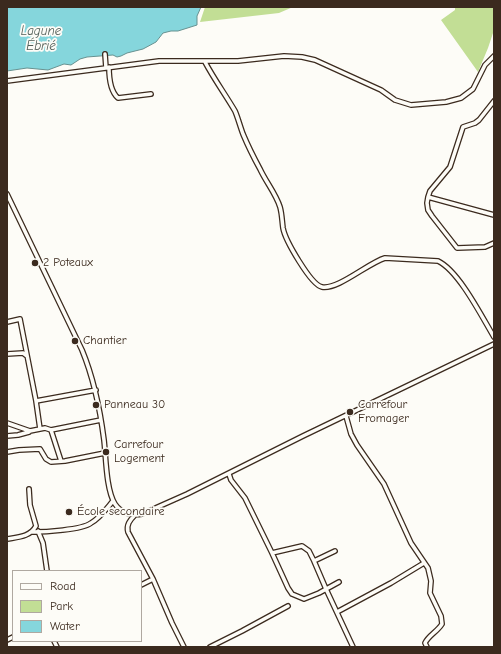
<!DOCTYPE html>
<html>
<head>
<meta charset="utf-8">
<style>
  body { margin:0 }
  #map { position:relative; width:501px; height:654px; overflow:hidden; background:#fdfcf7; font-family:"Comic Neue",sans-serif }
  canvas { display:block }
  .frame { position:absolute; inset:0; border:8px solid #3b2a1e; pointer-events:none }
  .legend { position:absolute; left:12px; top:570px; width:130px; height:72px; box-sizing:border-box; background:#fdfcf7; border:1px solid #afa8a0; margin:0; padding:5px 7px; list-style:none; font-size:12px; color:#3b2a1e }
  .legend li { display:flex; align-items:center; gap:8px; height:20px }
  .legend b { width:20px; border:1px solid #afa8a0 }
</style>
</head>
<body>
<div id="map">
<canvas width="501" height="654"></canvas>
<div class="frame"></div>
<ul class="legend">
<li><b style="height:5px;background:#fdfcf7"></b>Road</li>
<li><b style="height:11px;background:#c2de95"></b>Park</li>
<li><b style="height:11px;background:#85d6dc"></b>Water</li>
</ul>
</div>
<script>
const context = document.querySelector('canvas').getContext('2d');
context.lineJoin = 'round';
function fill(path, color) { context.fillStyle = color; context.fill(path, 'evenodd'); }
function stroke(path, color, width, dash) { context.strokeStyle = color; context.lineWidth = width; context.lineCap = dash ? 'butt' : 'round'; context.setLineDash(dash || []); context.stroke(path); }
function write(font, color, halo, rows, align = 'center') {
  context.font = font + ' "Comic Neue",sans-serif'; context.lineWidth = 3.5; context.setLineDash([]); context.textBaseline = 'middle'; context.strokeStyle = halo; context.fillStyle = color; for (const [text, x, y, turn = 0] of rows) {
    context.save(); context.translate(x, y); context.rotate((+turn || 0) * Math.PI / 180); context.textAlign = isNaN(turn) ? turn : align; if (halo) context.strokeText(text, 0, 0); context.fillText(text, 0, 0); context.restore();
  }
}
const green = new Path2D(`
  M205,7H293L279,13L200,22Z
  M455,7H494V30L488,48L478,72L441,20L455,10Z`);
const water = new Path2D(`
  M7,7H201L197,16V25L178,31H171L163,33L156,42L143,49L127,53L121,56L117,57L113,55L87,57L80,59L71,65L64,64L48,70L27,68L7,71Z`);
const street = new Path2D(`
  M105,54L106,68
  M205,62C214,79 225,94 235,111C238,118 240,126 243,134C248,146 254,158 260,169C266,182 276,194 280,207C282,214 282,221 283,228C285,240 311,285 322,287C338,290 368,263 385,258L438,261C459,271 482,317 494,337
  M109,67C109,77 110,91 118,98L151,94
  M7,81L159,61H238L284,56L302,57L315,60L381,90L395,100L411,105L446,102L461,98L473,89L485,65L494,56
  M494,101L479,120L475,123L463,127L450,167L430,191L428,197L427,203L428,210L432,216L457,248L485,247L494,243
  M7,194L82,350C94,379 100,409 104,440C106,457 106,490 115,504C121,513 132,516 142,514L187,494L303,436L494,344
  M428,197L494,215
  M7,322L20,319L36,401L40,429
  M7,354L23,353L27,356
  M36,401L96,390
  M346,416L351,434L357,445L384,484L411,543L428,568L431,581L430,593L441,616L442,624C437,632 429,635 425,643L427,647
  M7,423L30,431L45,428L51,430L61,461
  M51,430L101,420
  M7,436L18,435L29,432
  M7,452L19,450L40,449L46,459L51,462L65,461L105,453
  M229,474L231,480L245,498L272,553L302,546L309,551L314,561L335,551
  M135,515C130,520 126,525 128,532L153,579L172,623L184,647
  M38,531L43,543L47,571
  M32,532C44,532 82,530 91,523C100,518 107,508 113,501
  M7,539C18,537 30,537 36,526L30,505L29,489
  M272,553L288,588L292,594L304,599L319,593L339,582
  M314,561L326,589L353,647
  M141,585L153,579
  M337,612L391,583L424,563
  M7,640L13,637
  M54,641L57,647
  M210,647L242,631L288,606`);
const markers = [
  [35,263,4,"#3b2a1e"],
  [75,341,4,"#3b2a1e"],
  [96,405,4,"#3b2a1e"],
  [350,412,4,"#3b2a1e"],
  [106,452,4,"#3b2a1e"],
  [69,512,4,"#3b2a1e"]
];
const poiNames = [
  ["2 Poteaux",43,263],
  ["Chantier",83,341],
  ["Panneau 30",104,405],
  ["Carrefour",358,405],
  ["Fromager",358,419],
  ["Carrefour",114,445],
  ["Logement",114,459],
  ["École secondaire",77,512]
];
const waterNames = [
  ["Lagune",41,31],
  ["Ébrié",41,46]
];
fill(green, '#c2de95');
fill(water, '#85d6dc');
stroke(water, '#679190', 1);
stroke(street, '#3b2a1e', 6);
stroke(street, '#fdfcf7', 3.5);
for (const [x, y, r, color] of markers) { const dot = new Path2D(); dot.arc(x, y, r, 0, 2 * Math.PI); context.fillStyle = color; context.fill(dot); stroke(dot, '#fdfcf7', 1.5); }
write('12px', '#3b2a1e', '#fdfcf7', poiNames, 'left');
write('italic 13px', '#515e57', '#fdfcf7', waterNames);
</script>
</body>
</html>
